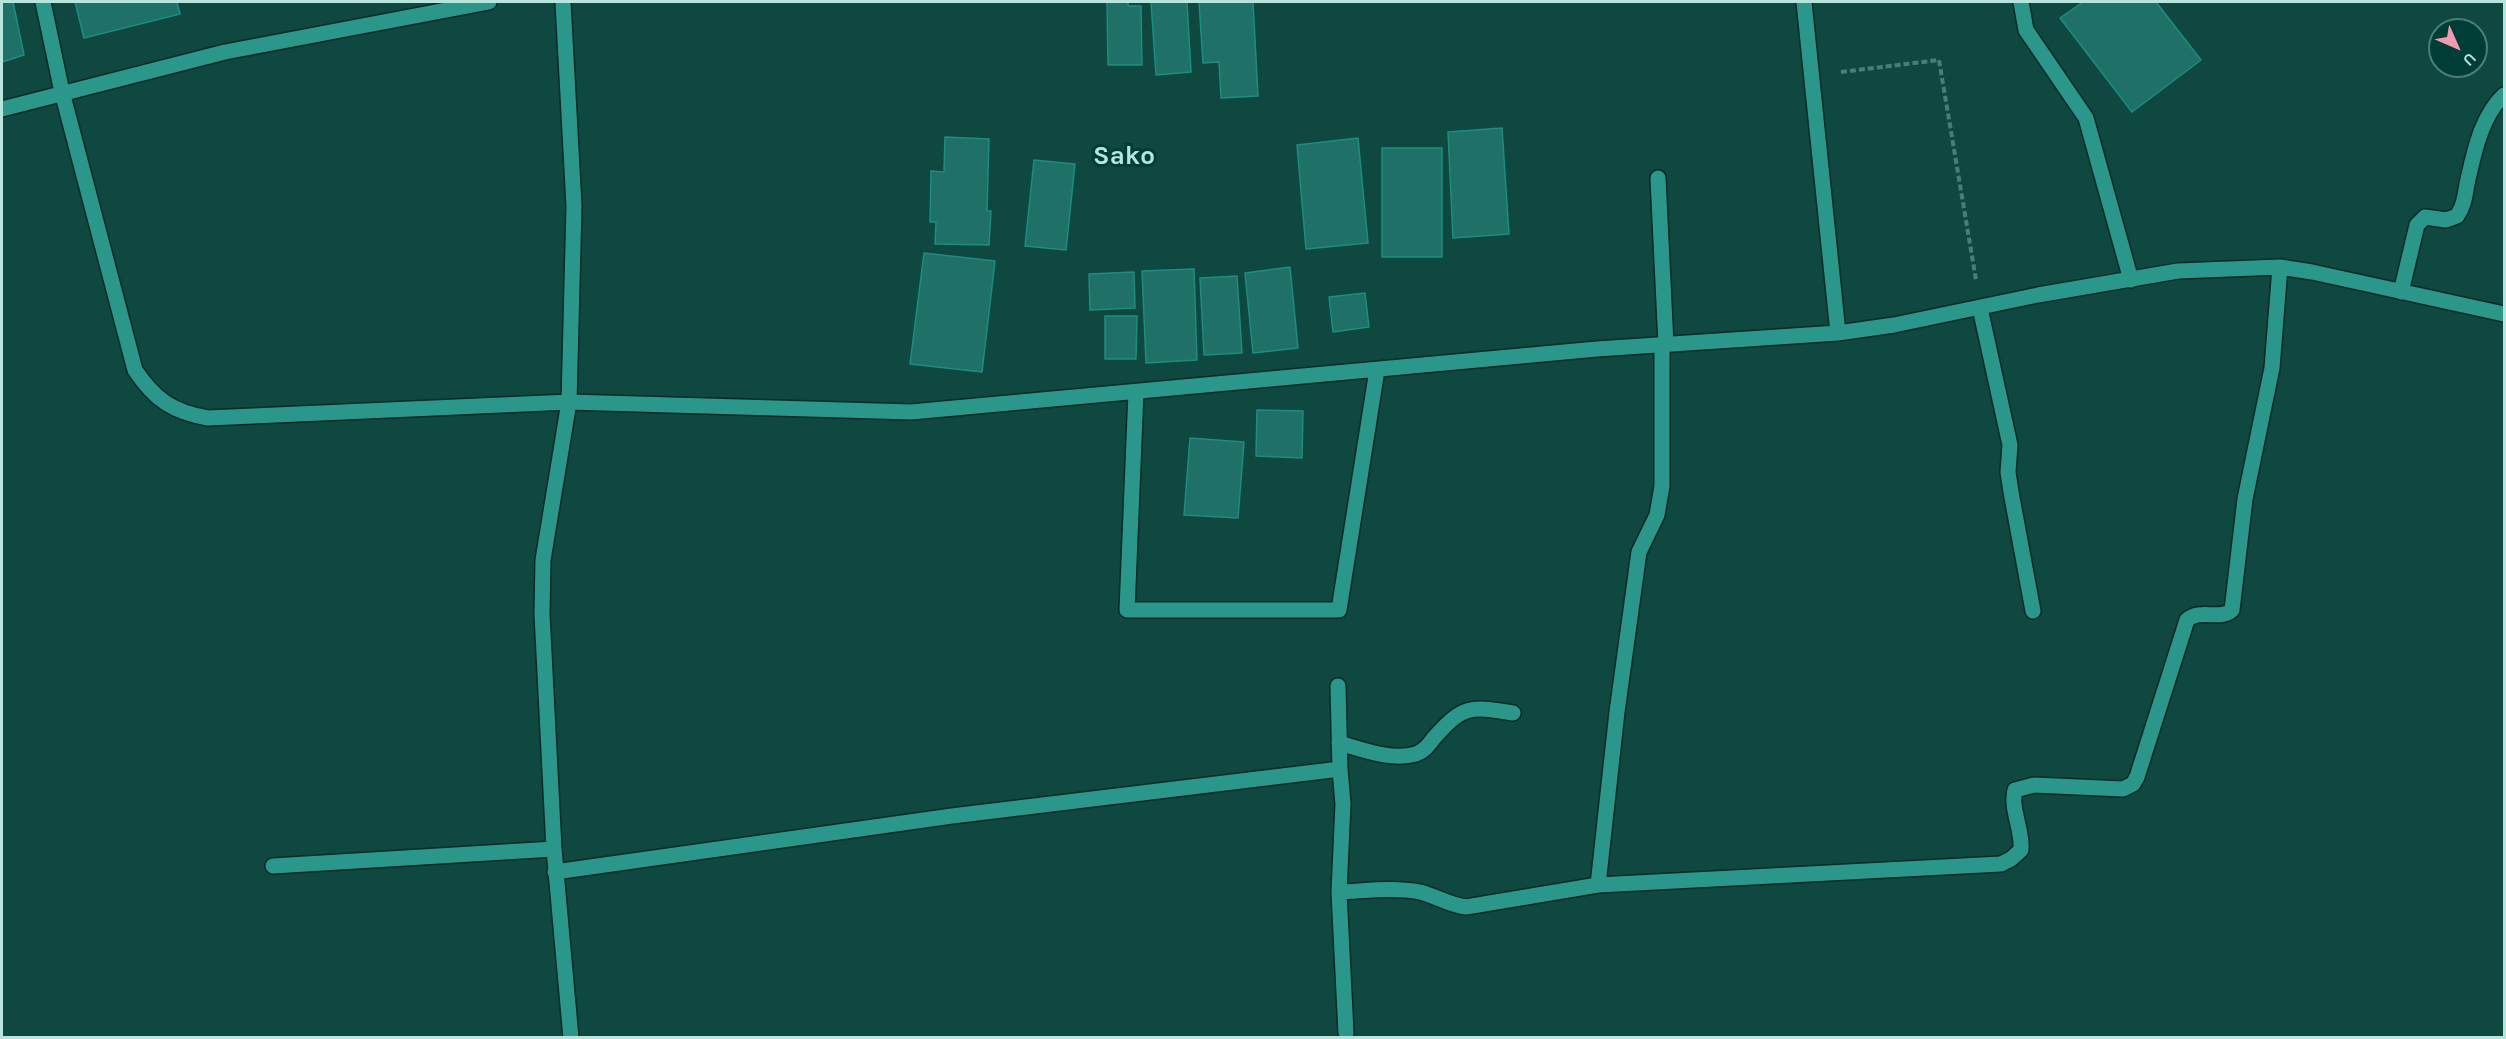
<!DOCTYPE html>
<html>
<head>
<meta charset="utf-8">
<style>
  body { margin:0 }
  #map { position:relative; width:2506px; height:1039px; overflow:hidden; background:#0f4841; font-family:Karla,sans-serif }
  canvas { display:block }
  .frame { position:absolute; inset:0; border:3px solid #b7e5dd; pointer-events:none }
  .north { position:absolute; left:2428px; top:18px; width:60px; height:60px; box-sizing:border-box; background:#003d37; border:2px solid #498079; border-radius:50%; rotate:135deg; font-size:16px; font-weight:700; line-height:24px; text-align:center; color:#b7e5dd }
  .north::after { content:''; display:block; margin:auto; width:21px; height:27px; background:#f29ab0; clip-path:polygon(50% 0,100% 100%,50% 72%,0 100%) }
</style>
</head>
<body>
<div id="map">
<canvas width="2506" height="1039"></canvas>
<div class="frame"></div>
<div class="north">U</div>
</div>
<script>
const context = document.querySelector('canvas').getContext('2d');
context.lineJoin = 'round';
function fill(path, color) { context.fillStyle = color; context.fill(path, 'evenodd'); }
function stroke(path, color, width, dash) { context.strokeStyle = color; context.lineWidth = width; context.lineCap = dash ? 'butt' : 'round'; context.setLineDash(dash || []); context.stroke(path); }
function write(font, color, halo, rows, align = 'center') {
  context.font = font + ' Karla,sans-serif'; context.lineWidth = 6; context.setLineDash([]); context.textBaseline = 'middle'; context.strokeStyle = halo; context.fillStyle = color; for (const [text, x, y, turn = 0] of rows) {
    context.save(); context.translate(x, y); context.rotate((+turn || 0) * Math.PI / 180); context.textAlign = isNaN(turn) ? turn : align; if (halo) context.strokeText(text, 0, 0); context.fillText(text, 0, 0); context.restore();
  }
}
const building = new Path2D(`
  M2,2H13L24,55L2,62Z
  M75,2H177L180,14L84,38Z
  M1107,2H1128V6H1141L1142,65H1108Z
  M1151,2H1187L1191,72L1156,75Z
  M1199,2H1253L1258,96L1221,98L1219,62L1203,63Z
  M2083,2H2156L2201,60L2132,112L2060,18Z
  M1502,128L1509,234L1453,238L1448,132Z
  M945,137L989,139L987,211H991L989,245L935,244L936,222H930L931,171L944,172Z
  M1358,138L1368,243L1306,249L1297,145Z
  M1382,148H1442V257H1382Z
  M1034,160L1075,164L1066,250L1025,246Z
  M924,253L995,261L982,372L910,364Z
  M1290,267L1298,348L1253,353L1245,273Z
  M1194,269L1197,360L1146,363L1142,271Z
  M1134,272L1135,308L1090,310L1089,274Z
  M1237,276L1242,353L1204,355L1200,278Z
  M1365,293L1369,327L1333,332L1329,297Z
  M1105,316H1137L1136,359H1105Z
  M1257,410L1303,411L1302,458L1256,456Z
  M1190,438L1244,442L1238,518L1184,515Z`);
const path = new Path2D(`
  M1841,72L1939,60L1976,280`);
const minor = new Path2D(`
  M43,2L62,92L135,370C155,400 173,412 208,418L569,402L911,412L1597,349L1838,333L1894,325L2038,295L2178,271L2280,267L2312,272L2504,314
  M563,2L574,206L569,402L543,560L542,614L554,849L571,1038
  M1804,2L1838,333
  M2021,2L2026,30L2086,118L2131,280
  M1658,178L1666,345
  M2401,292L2417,225L2425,217L2446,220L2457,216C2466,203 2465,190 2469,175C2475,148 2483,114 2504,95
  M1980,308L2010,445L2008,472L2011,492L2033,611
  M1136,392L1127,610H1339L1377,370
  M1338,686L1340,769
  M1339,743C1364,750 1391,761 1416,754C1424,751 1428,746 1433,739C1463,705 1469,706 1513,713
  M273,866L554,849
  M555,872L952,816L1340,769L1343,804L1339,892C1366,891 1393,887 1420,892C1436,896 1449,905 1466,907L1598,885L2001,864L2011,859L2021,850C2023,830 2010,809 2015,790L2034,785L2123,789L2133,784L2137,777L2187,620C2200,608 2220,621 2232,610L2245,499L2272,368L2280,267
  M1598,885L1617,712L1639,552L1657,515L1662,486V345
  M1339,892L1346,1033`);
const secondary = new Path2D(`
  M2,109L225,52L489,2`);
const quarterNames = [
  ["Sako",1124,157]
];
fill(building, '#1f7066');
stroke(building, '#1c8d80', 1.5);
stroke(minor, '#0a2b27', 18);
stroke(secondary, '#0a2b27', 18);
stroke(path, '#497e77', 4, [6, 3]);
stroke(minor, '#2b978a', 15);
stroke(secondary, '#2b978a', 15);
write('bold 26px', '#b7e5dd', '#003d37', quarterNames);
</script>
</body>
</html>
